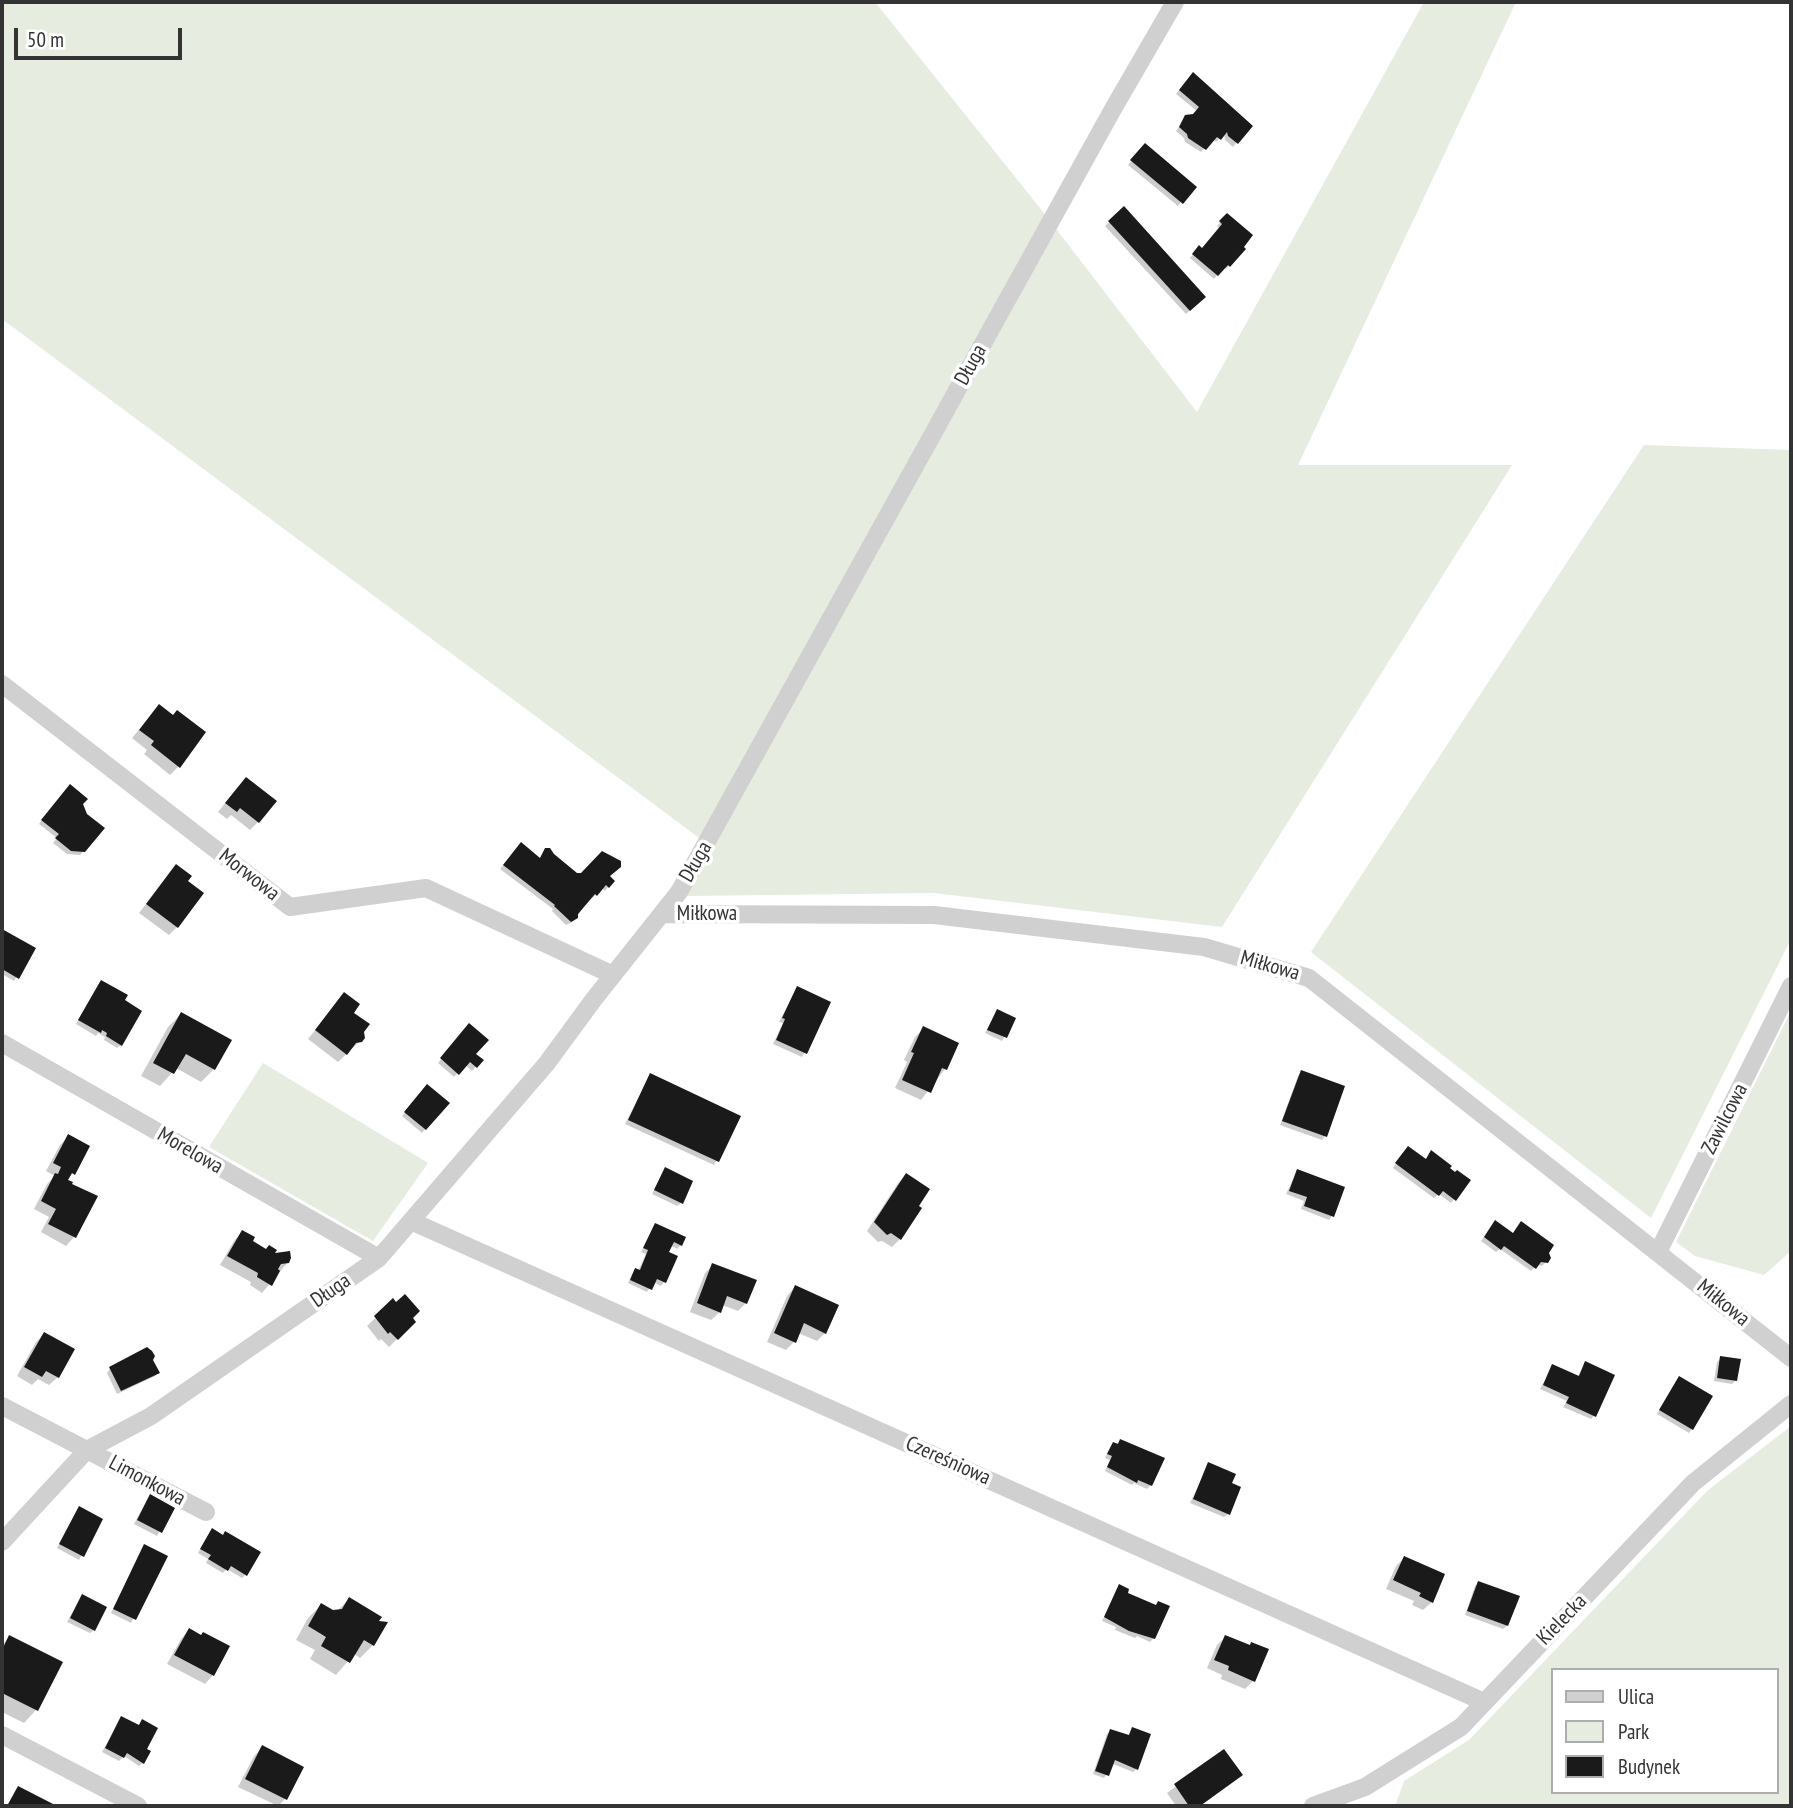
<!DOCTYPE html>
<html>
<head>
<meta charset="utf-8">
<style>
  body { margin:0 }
  #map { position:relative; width:1793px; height:1808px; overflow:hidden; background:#fff; font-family:"PT Sans Narrow",sans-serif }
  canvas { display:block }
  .frame { position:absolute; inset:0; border:4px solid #333; pointer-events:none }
  .legend { position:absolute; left:1551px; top:1668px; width:228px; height:126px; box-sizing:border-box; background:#fff; border:2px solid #adadad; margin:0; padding:9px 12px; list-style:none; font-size:21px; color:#333 }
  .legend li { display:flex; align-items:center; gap:14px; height:35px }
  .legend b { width:35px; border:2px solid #adadad }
  .scale { position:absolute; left:14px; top:28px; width:168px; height:32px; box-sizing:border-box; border:4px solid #333; border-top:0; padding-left:9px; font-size:21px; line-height:24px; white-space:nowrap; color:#333; -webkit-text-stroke:5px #fff; paint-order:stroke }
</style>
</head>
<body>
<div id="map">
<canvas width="1793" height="1808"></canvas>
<div class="frame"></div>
<ul class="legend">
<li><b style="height:9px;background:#d0d0d0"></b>Ulica</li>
<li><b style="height:19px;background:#e6ecdf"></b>Park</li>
<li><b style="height:19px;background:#1a1a1a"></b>Budynek</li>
</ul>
<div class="scale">50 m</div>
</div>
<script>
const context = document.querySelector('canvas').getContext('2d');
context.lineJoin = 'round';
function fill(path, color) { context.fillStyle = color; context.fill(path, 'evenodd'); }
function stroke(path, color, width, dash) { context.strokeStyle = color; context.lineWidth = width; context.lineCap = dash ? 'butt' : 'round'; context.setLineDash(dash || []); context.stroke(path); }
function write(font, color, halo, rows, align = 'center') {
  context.font = font + ' "PT Sans Narrow",sans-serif'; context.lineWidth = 7; context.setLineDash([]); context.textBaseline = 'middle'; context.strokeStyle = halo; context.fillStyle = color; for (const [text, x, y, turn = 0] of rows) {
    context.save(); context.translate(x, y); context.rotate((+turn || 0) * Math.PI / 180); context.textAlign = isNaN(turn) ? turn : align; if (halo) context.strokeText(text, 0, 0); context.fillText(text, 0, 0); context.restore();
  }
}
const green = new Path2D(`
  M2,2H875L1040,208L1197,412L1424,2H1516L1298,465H1512L1222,927L934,893L686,896L714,849L2,319Z
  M1644,445L1791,450V939L1651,1218L1311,952Z
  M1791,1011V1251L1764,1275L1695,1256L1676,1242Z
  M263,1063L428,1163L373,1241L209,1147Z
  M1791,1426V1806H1395L1404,1781L1469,1740L1707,1491ZM1553,1670H1777V1792H1553Z`);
const shadow = new Path2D(`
  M1189,78L1250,126L1233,147L1225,140L1224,133L1216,142L1213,139L1201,152L1185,142L1184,138L1176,131L1186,116H1193L1197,111L1176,94Z
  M1145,146L1181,202L1178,206L1128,165Z
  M1124,208L1204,297L1186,314L1105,226Z
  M1227,215L1229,266L1226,269L1224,267L1214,279L1190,258L1199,247L1202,250L1220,229L1217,226Z
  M159,706L179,766L170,775L144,754L147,750L132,738Z
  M238,787L258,822L250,830L231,815L227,819L218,812Z
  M66,790L81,804L84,851L80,855L67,854L53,843L57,838L39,824Z
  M517,848L539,859L546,850L577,875L607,876L613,881L605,891L601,888L593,898L591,896L574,921L566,925L552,911L553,909L500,869Z
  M176,866L186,882L177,927L169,935L139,913Z
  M2,931L34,949L14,981L2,974Z
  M98,985L121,1045L117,1048L104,1040L105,1037L98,1033L96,1036L76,1024Z
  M797,988L829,1003L802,1057L773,1044L783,1023L779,1022Z
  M344,994L362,1031L360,1041L338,1062L308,1039Z
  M997,1011L1014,1019L1002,1041L985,1033Z
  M181,1014L214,1069L201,1082L176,1068L160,1086L141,1076L168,1027Z
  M466,1029L474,1054L481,1060L472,1071L465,1065L454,1077L438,1063Z
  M923,1029L945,1069L921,1100L895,1088L907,1062L904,1060L915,1037Z
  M1302,1072L1343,1088L1325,1136L1322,1140L1280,1125L1298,1076Z
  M650,1075L739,1117L714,1165L625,1124Z
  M424,1090L425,1129L422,1133L402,1116Z
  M68,1137L73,1173L66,1181L95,1197L74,1237L66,1246L41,1232L49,1217L34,1209L47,1184L55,1176L46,1171L60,1145Z
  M1405,1152L1425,1160L1428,1156L1454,1199L1451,1203L1439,1194L1434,1198L1393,1168Z
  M665,1169L681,1203L677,1206L652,1194Z
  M1297,1171L1332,1216L1329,1220L1301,1209L1304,1201L1286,1194Z
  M906,1175L917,1206L900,1239L892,1247L882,1241L878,1242L867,1231L898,1183Z
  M655,1225L681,1245L677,1249L670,1245L667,1253L664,1282L661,1286L653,1282L647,1292L628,1283L632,1274L635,1270L638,1271L646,1254L641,1252Z
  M1492,1226L1547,1253L1546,1262L1542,1266L1537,1265L1531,1271L1500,1249L1496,1252L1481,1241Z
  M242,1232L250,1242L288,1262L262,1293L250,1285L251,1282L220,1265L234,1241Z
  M713,1265L746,1303L738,1311L722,1305L720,1312L711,1320L690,1312L705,1273Z
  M795,1287L825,1333L817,1341L798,1333L794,1342L786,1350L767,1342L787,1296Z
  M393,1301L414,1322L389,1347L381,1339L379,1341L367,1326Z
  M44,1334L58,1377L49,1385L38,1379L32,1385L17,1376L36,1342Z
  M1721,1358L1736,1380L1732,1384L1714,1381L1717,1362Z
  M152,1360L158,1372L155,1376L117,1394L107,1373L110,1369Z
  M1586,1363L1594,1416L1591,1419L1563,1407L1567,1401L1540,1389L1553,1366L1577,1377Z
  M1679,1378L1692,1429L1689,1433L1657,1414Z
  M1120,1441L1151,1485L1147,1489L1134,1483L1132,1485L1105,1471L1110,1460L1105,1458L1110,1447Z
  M1209,1464L1230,1484L1228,1514L1224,1517L1190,1503Z
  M147,1500L173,1508L157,1536L134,1524Z
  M79,1508L101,1520L79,1560L57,1548Z
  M209,1534L245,1575L242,1578L227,1569L223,1573L206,1563L208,1559L198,1553Z
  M144,1546L165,1557L131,1623L111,1613Z
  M1404,1558L1432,1602L1423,1610L1412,1605L1414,1601L1386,1589L1396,1566Z
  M1479,1583L1507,1626L1503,1629L1465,1615L1475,1586Z
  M1119,1586L1126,1594L1154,1638L1150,1642L1137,1636L1135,1638L1115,1630L1116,1627L1102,1621Z
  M82,1596L94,1630L90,1633L67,1622Z
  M349,1599L373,1645L360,1658L354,1654L336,1675L310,1659L315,1650L296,1640L308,1618L321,1605L333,1612L337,1611Z
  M189,1630L213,1675L205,1684L167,1664L181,1639Z
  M10,1637L36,1710L24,1723L2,1712V1645Z
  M1226,1637L1253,1681L1245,1689L1221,1679L1222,1675L1207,1668L1217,1645Z
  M122,1718L138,1726L142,1722L145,1750L143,1763L139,1766L124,1756L119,1761L102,1752Z
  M1133,1729L1136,1769L1133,1772L1113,1764L1104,1778L1093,1774L1107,1734L1111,1731L1127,1737Z
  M262,1748L285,1799L278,1806L238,1787L254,1756Z
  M1224,1751L1241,1775L1200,1806H1176L1167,1793Z`);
const building = new Path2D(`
  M1193,72L1253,126L1238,144L1228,136L1227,132L1221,140L1217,137L1206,150L1188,138L1187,134L1179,127L1185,115L1193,114L1199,107L1179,90Z
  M1145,143L1197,187L1183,204L1130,160Z
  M1124,206L1206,297L1190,311L1108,221Z
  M1227,213L1253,235L1244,247L1246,249L1230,267L1228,265L1218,276L1192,254L1199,245L1202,248L1222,224L1219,221Z
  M159,704L173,715L177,710L206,732L180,768L151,745L154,741L139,730Z
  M246,777L277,801L259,823L240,808L237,812L225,803Z
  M70,784L88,799L83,804L87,814L105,828L85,852L71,851L55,838L59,834L41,820Z
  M521,842L540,858L545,848H550L554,854L577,873H581L602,851L621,861V867L610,876L615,881L609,888L606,885L597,896L595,894L578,914V918L571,922L554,906L555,905L503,865Z
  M176,864L192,876L188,881L204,893L178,928L146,904Z
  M2,929L36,948L19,979L2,969Z
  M101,980L128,995L125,1000L142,1011L122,1046L106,1036L107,1033L102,1030L101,1033L78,1020Z
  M797,986L831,1002L807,1054L776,1040L785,1019L782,1018Z
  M344,992L360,1004L354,1013L370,1024L364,1032L365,1038L362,1042L356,1043L347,1055L315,1030Z
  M997,1009L1016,1018L1007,1038L987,1030Z
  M181,1012L232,1040L215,1070L186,1054L174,1074L153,1063Z
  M469,1023L489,1040L476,1054L484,1060L477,1068L470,1062L459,1075L440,1058Z
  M923,1026L959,1043L947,1070L942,1068L931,1093L902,1080L914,1053L911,1052Z
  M1301,1070L1345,1086L1327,1137L1282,1121Z
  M650,1073L741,1116L719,1162L628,1120Z
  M427,1084L450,1103L426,1130L404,1112Z
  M68,1134L90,1146L75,1175L72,1173L68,1180L73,1182L72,1184L98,1196L76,1238L48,1224L56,1209L41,1201L55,1173L58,1174L61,1167L53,1163Z
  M1408,1146L1426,1159L1431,1150L1452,1166L1450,1168L1455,1172L1457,1170L1471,1180L1456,1201L1443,1191L1439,1196L1395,1163Z
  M665,1167L693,1181L683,1204L654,1190Z
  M1297,1169L1345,1187L1334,1217L1304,1206L1307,1197L1289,1191Z
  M906,1173L930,1189L919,1206L922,1208L901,1240L891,1233L887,1235L874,1222Z
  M1495,1220L1513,1233L1521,1221L1554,1245L1549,1253L1551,1258L1548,1263L1541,1262L1536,1269L1504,1246L1501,1250L1484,1237Z
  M655,1223L686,1237L682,1246L674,1242L669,1252L678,1256L666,1283L657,1279L652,1290L630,1280L635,1268L640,1270L648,1250L643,1248Z
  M242,1230L255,1237L253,1241L266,1249L269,1245L277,1250L275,1253L290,1251L291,1258L289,1263L281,1264L278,1269L280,1271L272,1286L257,1277L258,1273L227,1256Z
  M712,1263L757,1280L747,1304L727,1296L721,1313L697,1303Z
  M795,1285L839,1305L826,1334L804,1323L796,1343L774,1333Z
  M405,1294L420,1311L413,1318L416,1322L398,1340L390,1332L388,1334L374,1316L393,1298L396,1302Z
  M44,1332L75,1349L59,1378L46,1371L42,1377L24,1367Z
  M147,1347L152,1351L155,1356L153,1360L160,1373L121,1391L109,1367Z
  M1720,1356L1741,1359L1737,1381L1717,1378Z
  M1585,1361L1615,1375L1596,1417L1566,1403L1569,1397L1543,1385L1552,1364L1579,1376Z
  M1679,1376L1713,1396L1693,1430L1659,1410Z
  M1120,1439L1165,1458L1152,1486L1138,1480L1137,1483L1107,1467L1112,1456L1107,1454L1113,1442L1118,1444Z
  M1208,1462L1236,1474L1232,1483L1241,1487L1230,1515L1193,1499Z
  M150,1494L175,1508L162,1533L137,1520Z
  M79,1506L103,1519L84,1557L59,1544Z
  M212,1528L223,1535L225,1531L261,1552L247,1576L231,1566L228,1571L208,1559L211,1555L200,1549Z
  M144,1544L168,1556L136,1620L113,1609Z
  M1404,1556L1445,1574L1433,1603L1419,1596L1421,1593L1393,1580Z
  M1478,1581L1520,1596L1508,1626L1467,1611Z
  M1119,1584L1129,1589L1128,1593L1156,1605L1158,1601L1170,1606L1155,1639L1129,1631L1104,1617Z
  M82,1594L107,1607L95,1631L70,1618Z
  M349,1597L382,1617L379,1621L388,1622L374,1646L364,1640L350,1663L321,1646L326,1637L308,1626L321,1603L333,1610L342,1609Z
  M189,1628L201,1635L203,1632L230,1646L214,1676L174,1655Z
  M9,1635L63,1662L38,1711L2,1693V1650Z
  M1225,1635L1250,1645L1251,1642L1269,1649L1255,1682L1228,1670L1229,1666L1214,1660Z
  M121,1716L139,1725L142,1719L158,1728L147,1749L151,1751L144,1764L127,1753L124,1758L105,1748Z
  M1132,1727L1151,1734L1138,1770L1115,1760L1109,1776L1095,1771L1110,1729L1129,1735Z
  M262,1745L304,1767L287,1800L245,1779Z
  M1224,1749L1243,1775L1200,1806H1189L1174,1784Z
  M18,1786L57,1806H7Z`);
const street = new Path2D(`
  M2,684L290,907L426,888L613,975
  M662,914L934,915L1204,947L1309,978L1791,1358
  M2,1043L379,1258
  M411,1221L1484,1702
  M1658,1252L1791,986
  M2,1406L206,1512
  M2,1542L87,1450L151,1416L379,1258L547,1063L594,999L679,892L1113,109L1175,2
  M2,1735L138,1806
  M1313,1806L1365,1787L1461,1727L1693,1483L1791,1404`);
const streetNames = [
  ["Długa",971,365,-61],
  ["Długa",696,862,-60],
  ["Morwowa",249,875,38],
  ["Miłkowa",707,914],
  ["Miłkowa",1270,966,16],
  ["Zawilcowa",1725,1119,-63],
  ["Morelowa",190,1151,30],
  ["Długa",331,1291,-35],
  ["Miłkowa",1723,1303,39],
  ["Czereśniowa",948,1461,24],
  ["Limonkowa",147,1481,28],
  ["Kielecka",1562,1620,-46]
];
fill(green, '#e6ecdf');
fill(shadow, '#0003');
fill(building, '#1a1a1a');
stroke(street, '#d0d0d0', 18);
write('21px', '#333', '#fff', streetNames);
</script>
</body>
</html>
